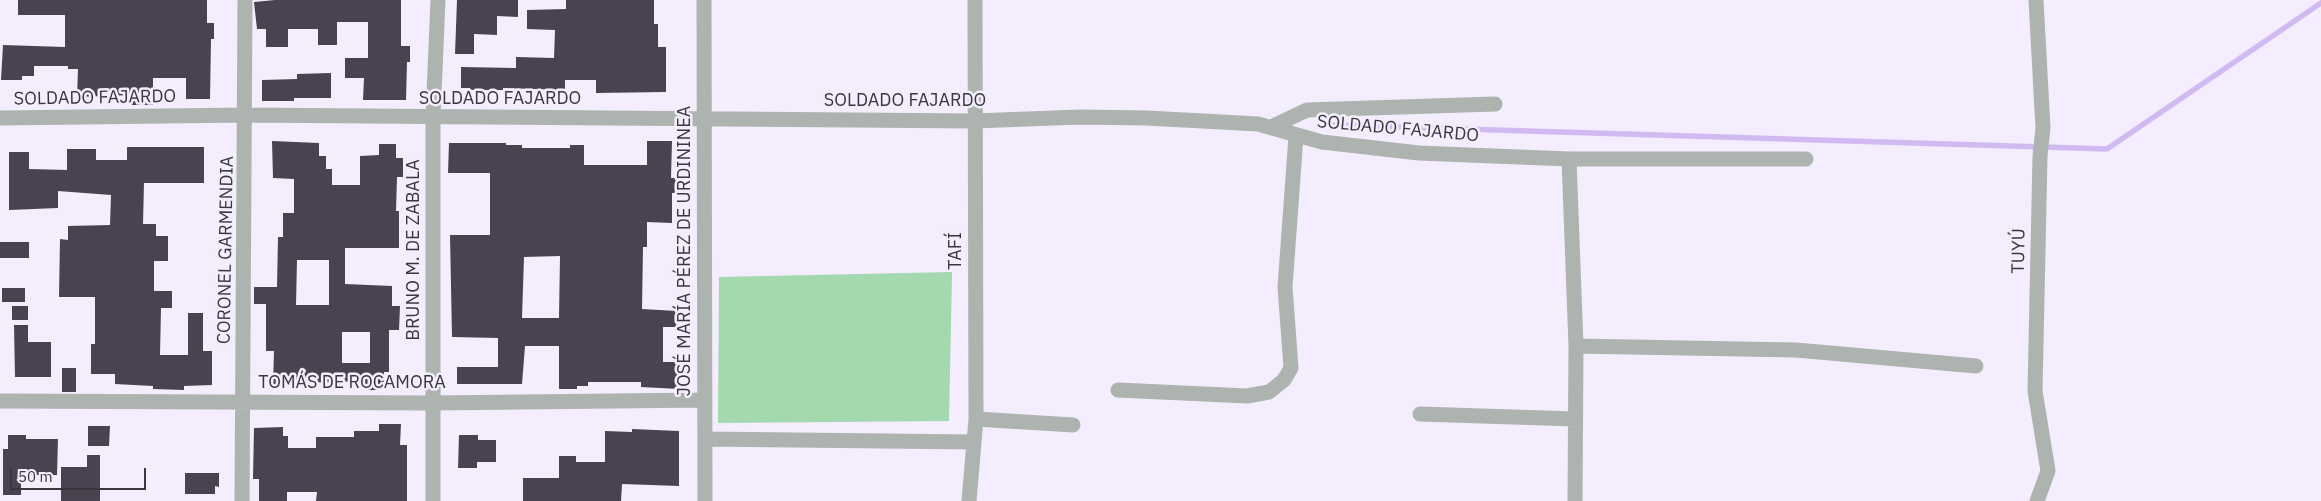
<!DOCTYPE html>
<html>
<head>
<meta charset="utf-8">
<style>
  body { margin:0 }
  #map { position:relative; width:2321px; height:501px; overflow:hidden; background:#f3edfd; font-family:"IBM Plex Sans",sans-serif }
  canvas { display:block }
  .scale { position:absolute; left:10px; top:468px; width:136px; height:22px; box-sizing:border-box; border:2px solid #3a373e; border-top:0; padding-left:6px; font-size:15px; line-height:18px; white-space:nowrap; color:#3a373e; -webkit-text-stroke:4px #f3edfd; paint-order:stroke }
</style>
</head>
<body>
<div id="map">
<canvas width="2321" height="501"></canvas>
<div class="scale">50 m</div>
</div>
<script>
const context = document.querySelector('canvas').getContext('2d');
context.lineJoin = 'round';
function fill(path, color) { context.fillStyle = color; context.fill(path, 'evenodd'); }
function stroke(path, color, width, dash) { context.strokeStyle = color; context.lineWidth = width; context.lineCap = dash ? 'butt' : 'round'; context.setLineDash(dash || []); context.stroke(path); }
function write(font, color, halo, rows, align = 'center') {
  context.font = font + ' "IBM Plex Sans",sans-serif'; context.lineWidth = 5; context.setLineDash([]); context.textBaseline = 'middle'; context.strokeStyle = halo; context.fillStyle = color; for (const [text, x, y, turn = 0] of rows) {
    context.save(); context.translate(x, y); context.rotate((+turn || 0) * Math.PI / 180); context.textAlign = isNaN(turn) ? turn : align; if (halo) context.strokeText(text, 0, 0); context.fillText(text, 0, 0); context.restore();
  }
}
const green = new Path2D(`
  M952,272L949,421L718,423L719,277Z`);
const stream = new Path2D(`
  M1335,125L2107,149L2321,3`);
const building = new Path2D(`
  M18,0H207V23H214V39H211L210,99H186V78H153V105H132V95L77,97L78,69H68V66H34V76H22V80H1L3,45L65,47V15H18Z
  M275,0H401V46H410V62H407L406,100H363L364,78H345V58H368V22H337V45H318V29H288V47H266V29H257L254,2Z
  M457,0H518V17L497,16V35L474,34V54H455Z
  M566,0H654V24H658V47H666V92L596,93V80H565V90L503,88V90H470V88H461V67L516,68V57L554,58L555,30L527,29V10L566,9Z
  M331,73V98H294V101H262V80L297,79V74Z
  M272,141L319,143V156H326V169H332V185H360V156L379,155V144H396V158H403V177H397L396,211H399V248H345V284L392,286V306H400L399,330H389V372H384V390H364V381L273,384L274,351H266V304H254V287H277L278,237H283V213H294V179L273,178ZM297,260H329V305H296ZM342,332H370V363H342Z
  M647,141H672L671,178H676V193H672V223L647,222V247H643L642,309L677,311L676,327H663V362H679V389L641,387V382H588V386H577V389H559V346H525L522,384H457V367H498V338L452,337L450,235H490V173H448L449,143H506V145H522V148H570V145H584V165H647ZM560,256L559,318H522L524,257Z
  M127,147H204V183H144L143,224H156V236H168V261H154V291H172V308H161L160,355H188V313H203V351H212V385L184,386V390L153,389V386L115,384V374H91V344H95V297H59L60,239L68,240V226L110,225L111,195L58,191V208L9,210V152H29V169L67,170V149H96V160H127Z
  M0,242H29V258H0Z
  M2,288H25V302H2Z
  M12,306H28V320H12Z
  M14,325H28V342H51V377H15Z
  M62,368H76V392H62Z
  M379,424H401L400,445H407V501H316L317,492H287V501H259V479H253L254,428L283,427V436H288V448H316V437H354V431H379Z
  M88,426H110L109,446H88Z
  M632,429L679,431V486L622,484L621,501H523V478H559V456H576V462H605V431L632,432Z
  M8,435H26V439H58L57,475H21V495H3V449H8Z
  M459,435H478V440H496V462H477V468H458Z
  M87,455H100V501H61V467H87Z
  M185,473H219V487L215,486V494H185Z`);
const minor = new Path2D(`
  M704,0L705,501
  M2036,0L2043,128L2040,156L2035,391L2048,471L2037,501
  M0,118L246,115L974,121L1080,117L1147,118L1258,124L1322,142L1419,153L1569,159H1806
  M1271,127L1307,110L1495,104
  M1569,159L1576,346L1575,501
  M1576,346L1796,350L1976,366
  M1118,390L1247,396L1269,392L1284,380L1291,368L1285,287L1296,136
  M0,401L432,403L704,400
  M1420,414L1575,419
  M976,419L1073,425
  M705,439L973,442
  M242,501L245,0
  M433,501V117L438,0
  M969,501L976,419L975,0`);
const streetNames = [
  ["SOLDADO FAJARDO",95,98,-1],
  ["SOLDADO FAJARDO",500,99],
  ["SOLDADO FAJARDO",905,101],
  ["SOLDADO FAJARDO",1398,129,5],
  ["CORONEL GARMENDIA",226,250,-89],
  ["BRUNO M. DE ZABALA",414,250,-90],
  ["JOSÉ MARÍA PÉREZ DE URDININEA",685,251,-90],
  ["TAFÍ",956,251,-90],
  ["TUYÚ",2019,251,-89],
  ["TOMÁS DE ROCAMORA",352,383]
];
fill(green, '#a4d8af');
stroke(stream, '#d1baf2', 5.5);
fill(building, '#494351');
stroke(minor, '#adb3ae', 15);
write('18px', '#3a373e', '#f3edfd', streetNames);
</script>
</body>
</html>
